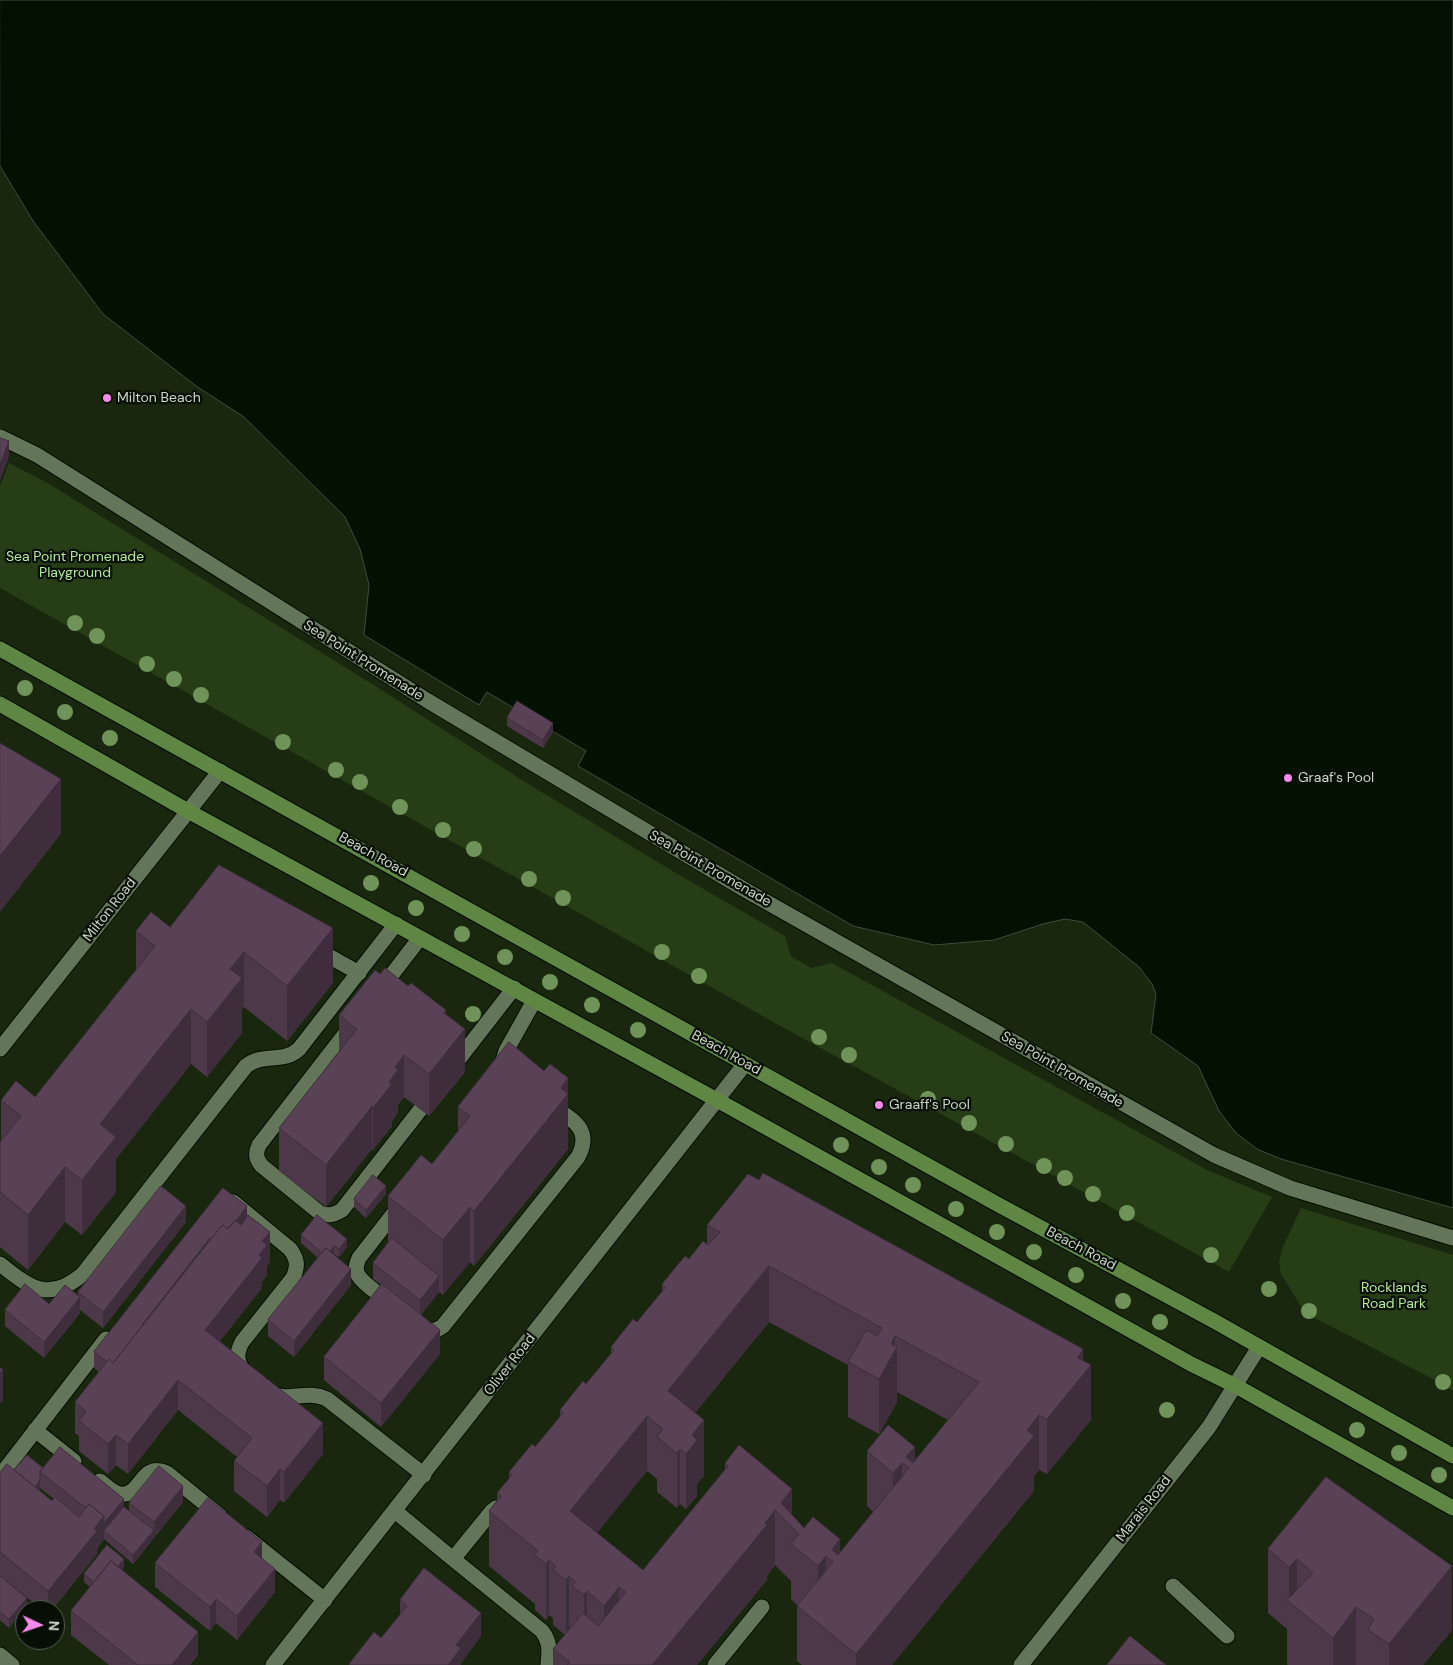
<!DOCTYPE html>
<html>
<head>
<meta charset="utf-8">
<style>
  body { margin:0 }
  #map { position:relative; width:1453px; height:1665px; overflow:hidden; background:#18270e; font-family:"DM Sans",sans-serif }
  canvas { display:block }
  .north { position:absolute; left:15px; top:1600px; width:50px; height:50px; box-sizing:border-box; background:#070e04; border:1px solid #565e52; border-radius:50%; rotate:93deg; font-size:14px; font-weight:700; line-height:20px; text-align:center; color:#cdd7c7 }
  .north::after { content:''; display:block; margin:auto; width:18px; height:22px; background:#f689ed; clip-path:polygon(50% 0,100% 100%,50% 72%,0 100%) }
</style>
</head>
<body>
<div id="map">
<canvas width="1453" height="1665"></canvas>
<div class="north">N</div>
</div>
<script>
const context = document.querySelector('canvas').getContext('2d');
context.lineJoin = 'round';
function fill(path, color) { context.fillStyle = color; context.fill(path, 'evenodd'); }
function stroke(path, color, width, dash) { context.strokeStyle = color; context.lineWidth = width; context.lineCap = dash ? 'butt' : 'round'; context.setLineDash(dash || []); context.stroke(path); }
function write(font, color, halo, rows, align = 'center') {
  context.font = font + ' "DM Sans",sans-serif'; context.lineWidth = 4.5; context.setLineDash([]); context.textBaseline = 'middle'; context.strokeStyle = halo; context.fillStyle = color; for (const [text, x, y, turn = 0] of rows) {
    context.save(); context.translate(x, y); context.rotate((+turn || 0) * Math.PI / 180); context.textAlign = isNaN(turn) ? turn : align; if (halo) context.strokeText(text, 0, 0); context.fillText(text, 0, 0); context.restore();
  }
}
const green = new Path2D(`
  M9,463L46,482L369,682L530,785L676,873L785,936L791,956L811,968L832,963L1207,1170L1272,1197L1229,1272L775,1023L0,588V486Z
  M1301,1208L1453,1255V1391L1435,1380L1305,1313L1281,1274L1279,1262L1282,1249Z`);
const water = new Path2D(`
  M0,0H1453V1208L1281,1159L1257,1149L1236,1133L1219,1111L1198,1066L1151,1033L1156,994L1152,984L1139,967L1083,922L1065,919L1043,924L994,940L934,945L853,926L578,766L586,751L487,692L479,705L364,635L369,585L360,549L345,517L244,417L196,386L103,314L33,221L0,166Z`);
const lane = new Path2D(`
  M316,949L359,973
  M380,990L420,938
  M352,1025L259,1145C255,1154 256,1159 262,1166L320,1213C329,1216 334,1215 342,1210L420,1110
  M503,1061L506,1051L534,1001
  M455,1064L514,988
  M233,1202L290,1249C298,1260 298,1266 293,1278L242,1342C236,1354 236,1362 245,1372
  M0,1264C30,1288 49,1303 83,1274L246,1066C264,1052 283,1064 299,1049L396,924
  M391,1303C382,1296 361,1283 357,1273C355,1268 357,1263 359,1258L401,1204
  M420,1327C429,1332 435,1332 443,1326L578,1157C593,1129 572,1119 551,1106
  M271,1393C289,1403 305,1389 327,1399L424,1475
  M35,1430L74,1461
  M0,1476L106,1339
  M100,1481C106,1486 113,1493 120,1494C142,1497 140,1461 167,1473L220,1516
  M505,1507L496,1508L492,1511L453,1559L542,1631C551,1643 549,1651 548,1665
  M395,1511L453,1559
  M246,1537L325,1600
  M1173,1586L1227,1636
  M715,1665L762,1607`);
const street = new Path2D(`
  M0,437L37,455L428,701L747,891L1214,1155L1290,1188L1453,1238
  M0,1049L220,771
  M0,1655L12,1665
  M273,1665L745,1064
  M1021,1665L1209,1427L1259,1347`);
const primary = new Path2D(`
  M0,649L997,1204L1214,1321L1453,1456
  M0,704L188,811L717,1100L1191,1364L1236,1386L1453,1508`);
const trees = [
  [75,623],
  [97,636],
  [147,664],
  [174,679],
  [25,688],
  [201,695],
  [65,712],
  [110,738],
  [283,742],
  [336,770],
  [360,782],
  [400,807],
  [443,830],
  [474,849],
  [529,879],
  [371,883],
  [563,898],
  [416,908],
  [462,934],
  [662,952],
  [505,957],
  [699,976],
  [550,982],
  [592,1005],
  [473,1014],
  [638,1030],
  [819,1037],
  [849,1055],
  [928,1099],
  [969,1123],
  [1006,1144],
  [841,1145],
  [1044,1166],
  [879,1167],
  [1065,1178],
  [913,1185],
  [1093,1194],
  [956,1209],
  [1127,1213],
  [997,1232],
  [1034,1252],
  [1211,1255],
  [1076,1275],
  [1269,1289],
  [1123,1301],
  [1309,1311],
  [1160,1322],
  [1443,1382],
  [1167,1410],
  [1357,1430],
  [1399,1453],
  [1439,1475]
];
const wall = new Path2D(`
  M507,718L553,732L543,748L507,726Z
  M219,865L333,983L287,1041L244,1007L242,1009V1033L207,1077L191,1064L116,1159V1192L82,1235L65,1222L28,1270L0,1247V1142L1,1140V1100L35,1097L136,970V931L170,927Z
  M380,974L408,986L446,1014L465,1072L429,1116L404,1097L398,1105V1112L392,1121V1126L373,1150L372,1149L326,1207L279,1171V1128L339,1051V1015Z
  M544,1071L568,1078V1149L474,1266L470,1262L443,1295L439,1292L421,1315L440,1354L381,1427L324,1380V1357L381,1285L373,1279V1263L388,1243V1196L432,1164L458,1131V1107Z
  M223,1188L247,1216L270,1262L267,1266V1275L262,1282V1288L220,1341L323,1454L284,1503L280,1500L267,1517L234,1491V1461L237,1457L178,1410L128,1474L116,1465L108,1474L79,1451V1436L75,1433V1402L99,1372L94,1368V1352Z
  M386,1194L366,1218L354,1207V1199Z
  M186,1222L103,1328L80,1310V1313L44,1358L5,1326V1310L49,1304L78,1296V1292Z
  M707,1225L1083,1360L1091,1420L1047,1474L1039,1470L1034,1476V1491L892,1665H802L797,1661V1605L791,1599V1581L775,1565L767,1576V1580L697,1665H553V1649L565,1635L553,1625V1618L549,1615L546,1620L535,1610V1604L489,1566V1511L497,1500V1493L509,1479V1472L535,1447L560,1417V1410L586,1384L611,1354V1347L637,1322L662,1292V1284L689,1259L707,1244ZM769,1322L848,1365V1417L879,1434L897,1402V1392L948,1420L915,1460L867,1451V1506L873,1512L840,1552L804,1528L792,1515L725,1463V1470L643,1570L597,1533L647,1471L657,1479V1492L677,1508L680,1504L686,1509L697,1496V1484L704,1476L695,1413Z
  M301,1235L347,1247L339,1257L334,1254L351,1285L294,1357L268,1336V1320L318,1258L301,1243Z
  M43,1468L124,1507L129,1511V1503L183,1502L133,1564L104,1539L97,1549V1554L52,1610H43L0,1576V1473L14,1470ZM40,1488L54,1499L52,1501L39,1490Z
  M1326,1477L1452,1630L1423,1665H1288L1287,1664V1629L1268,1613V1549Z
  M262,1558L275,1592L237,1640L216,1623L210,1631L155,1587V1563Z
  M124,1567L122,1570L198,1655L190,1665H109L71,1635V1611L90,1587L84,1582V1574Z
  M0,1576L27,1606L9,1628L0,1620Z
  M400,1600L481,1636L461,1663V1665H349V1664L381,1638L400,1615Z`);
const shadedWall = new Path2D(`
  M9,441V457L0,481V465Z
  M553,723V732L543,748V740Z
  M61,779V834L0,912V856Z
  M333,928V983L287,1041V986Z
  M244,952V1007L242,1009V1033L207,1077V1022L230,969Z
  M191,1009V1064L116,1159V1192L82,1235V1180L100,1124Z
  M446,1010V1053L465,1029V1072L429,1116V1074L444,1013Z
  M404,1055V1097L398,1105V1112L392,1121V1126L373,1150V1108L389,1082L395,1067Z
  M568,1078V1149L474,1266V1211Z
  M372,1106V1149L326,1207V1165Z
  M65,1167V1222L28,1270V1215Z
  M386,1186V1194L366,1218V1210Z
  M186,1206V1222L103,1328V1312Z
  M247,1206V1222L218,1244Z
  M470,1207V1262L443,1295V1240Z
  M270,1232V1262L267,1266V1275L262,1282V1288L205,1360V1330L262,1241Z
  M210,1238V1254L150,1331L142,1325Z
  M347,1239V1247L339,1257V1249Z
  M334,1246V1254L326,1264V1256Z
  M769,1266V1322L668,1446V1391Z
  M351,1269V1285L294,1357V1341Z
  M439,1276V1292L420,1316V1300Z
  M80,1297V1313L44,1358V1342Z
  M440,1330V1354L381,1427V1403Z
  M895,1336V1349L897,1347V1402L879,1434V1379L891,1344Z
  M1083,1349V1375L1091,1365V1420L1047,1474V1419Z
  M3,1370V1400L0,1404V1373Z
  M178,1380V1410L128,1474V1444Z
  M1039,1415V1470L1034,1476V1491L892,1665H856V1654Z
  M647,1416V1471L570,1566V1511Z
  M704,1420V1476L697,1484V1496L686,1509V1454L692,1435Z
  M323,1423V1454L284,1503V1472Z
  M116,1435V1465L108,1474V1444Z
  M915,1447V1502L906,1457Z
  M680,1449V1504L677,1508V1453Z
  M902,1463V1518L893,1529V1473Z
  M280,1469V1500L267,1517V1486Z
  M40,1480V1488L27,1504V1496Z
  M183,1486V1502L133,1564V1555L154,1530V1522Z
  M792,1489V1527L781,1503Z
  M124,1499V1515L104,1531V1539L97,1549V1554L52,1610H48V1591L94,1529L104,1516Z
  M775,1510V1565L767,1576V1580L697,1665H652Z
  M840,1539V1594L833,1562L832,1550Z
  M262,1542V1566L254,1552Z
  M826,1556V1611L818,1621V1566Z
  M124,1559V1567L102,1596V1588Z
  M1297,1559V1608L1289,1602V1567Z
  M549,1560V1615L546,1620V1564Z
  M1452,1566V1630L1423,1665H1389V1644Z
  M275,1569V1592L237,1640V1616Z
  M569,1576V1631L566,1636V1580Z
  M619,1587V1642L604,1661V1606Z
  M587,1591V1646L584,1650V1595Z
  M27,1598V1606L9,1628V1619Z
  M216,1599V1623L210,1631V1607Z
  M1356,1607V1665H1333V1638Z
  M481,1613V1636L461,1663V1665H448L456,1645Z
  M198,1632V1655L190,1665H172Z`);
const building = new Path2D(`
  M0,438L9,441L0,465Z
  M517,701L553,723L543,740L507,718Z
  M0,743L61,779L0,856Z
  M219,865L333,928L287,986L244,952L230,969L242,978L207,1022L191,1009L100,1124L116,1137L82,1180L65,1167L28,1215L0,1192V1142L21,1116L1,1100L16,1081L35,1097L155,946L136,931L151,912L170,927Z
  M385,968L408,986L411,983L446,1010L444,1013L465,1029L429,1074L404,1055L395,1067L398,1070L389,1082L392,1084L373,1108L372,1106L326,1165L279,1128L357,1029L339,1015L375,970L380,974Z
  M509,1042L544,1071L550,1064L568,1078L561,1088L568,1094L474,1211L470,1207L443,1240L388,1196L421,1155L432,1164L470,1116L458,1107Z
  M763,1173L1083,1349L1078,1358L1091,1365L1047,1419L1039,1415L1027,1430L1034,1436L856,1654L797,1606L833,1562L826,1556L818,1566L791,1544L799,1534L775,1510L765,1523L767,1525L652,1665H567L570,1662L553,1649L583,1613L598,1626L626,1592L619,1587L604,1606L587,1591L584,1595L572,1586L576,1582L569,1576L566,1580L553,1570L556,1566L549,1560L546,1564L535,1555L538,1551L489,1511L501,1496L497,1493L512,1475L509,1472L532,1444L535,1447L563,1413L560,1410L583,1381L586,1384L614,1350L611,1347L633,1319L637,1322L665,1288L662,1284L685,1256L689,1259L703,1241L708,1245L720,1232L707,1225L748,1174L759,1180ZM769,1266L882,1328L877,1336L866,1330L848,1362L879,1379L897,1347L891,1344L895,1336L979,1382L913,1463L906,1457L915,1447L888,1425L867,1451L893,1473L902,1463L909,1468L838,1555L832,1550L840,1539L813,1517L804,1528L781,1503L792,1489L739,1445L725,1463L728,1466L643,1570L570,1511L647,1416L663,1429L657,1437L677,1453L680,1449L686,1454L697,1440L692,1435L704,1420L668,1391Z
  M373,1175L386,1186L366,1210L354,1199Z
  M161,1186L186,1206L103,1312L78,1292Z
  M223,1188L247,1206L236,1221L235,1220L228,1229L222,1225L211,1239L210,1238L142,1325H143L113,1363L109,1359L107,1362L94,1352Z
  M248,1215L270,1232L262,1241L267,1245L259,1255L262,1258L205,1330L323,1423L284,1472L280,1469L267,1486L234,1461L252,1438L178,1380L128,1444L116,1435L108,1444L79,1421L86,1411L75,1402L109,1359L113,1363L222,1225L228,1229L235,1220L241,1225Z
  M317,1215L347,1239L339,1249L334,1246L330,1251L326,1248L322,1253L301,1235Z
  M392,1238L439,1276L420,1300L373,1263Z
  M326,1248L351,1269L294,1341L268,1320Z
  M25,1284L49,1304L65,1285L80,1297L44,1342L5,1310Z
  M382,1284L440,1330L381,1403L324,1357Z
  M0,1367L3,1370L0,1373Z
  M60,1447L124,1499L104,1523V1516L89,1504L86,1508L40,1472Z
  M27,1455L43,1468L40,1472V1480L35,1487L14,1470Z
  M7,1464L52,1501L55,1497L79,1517L89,1504L104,1516L94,1529L97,1531L48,1591L0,1552V1473Z
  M159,1466L183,1486L154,1522L129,1503Z
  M1326,1477L1452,1566L1389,1644L1368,1630L1374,1619L1356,1607L1333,1638L1287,1600L1313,1573L1297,1559L1289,1567L1268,1549Z
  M208,1498L262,1542L254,1552L275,1569L237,1616L216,1599L210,1607L155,1563Z
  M124,1507L154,1530L133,1555L104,1531Z
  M107,1545L124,1559L118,1567L111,1561L94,1582L84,1574Z
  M111,1561L198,1632L172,1665H138L71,1611Z
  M424,1568L481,1613L456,1645L461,1648L448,1665H351L349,1664L374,1632L381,1638L407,1606L400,1600Z
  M0,1576L27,1598L9,1619L0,1612Z
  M1130,1636L1166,1665H1107Z`);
const markers = [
  [107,398,5,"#f689ed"],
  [1288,778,5,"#f689ed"],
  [879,1105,5,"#f689ed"]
];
const poiNames = [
  ["Milton Beach",117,398],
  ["Graaf's Pool",1298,778],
  ["Graaff's Pool",889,1105]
];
const parkNames = [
  ["Sea Point Promenade",75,557],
  ["Playground",75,573],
  ["Rocklands",1394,1288],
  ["Road Park",1394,1304]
];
const streetNames = [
  ["Sea Point Promenade",363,661,32],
  ["Beach Road",373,855,29],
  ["Sea Point Promenade",710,869,30],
  ["Milton Road",110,910,-52],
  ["Beach Road",726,1053,29],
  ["Sea Point Promenade",1062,1070,30],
  ["Beach Road",1081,1249,28],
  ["Oliver Road",510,1365,-52],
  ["Marais Road",1144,1509,-52]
];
fill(green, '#263d15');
fill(water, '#031100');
stroke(water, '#404c3c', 1);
stroke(lane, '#040f00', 17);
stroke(street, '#040f00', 17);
stroke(primary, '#040f00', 17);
stroke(lane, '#64765a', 15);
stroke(street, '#64765a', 15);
stroke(primary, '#5f8743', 15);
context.fillStyle = '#6f9358';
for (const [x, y] of trees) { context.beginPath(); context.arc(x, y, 8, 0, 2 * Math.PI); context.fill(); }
fill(wall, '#4d384a');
fill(shadedWall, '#3e2e3c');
fill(building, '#594156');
stroke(building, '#3e2e3c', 1);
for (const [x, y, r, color] of markers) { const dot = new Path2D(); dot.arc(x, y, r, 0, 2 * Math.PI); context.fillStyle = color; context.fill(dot); stroke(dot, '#070e04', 2); }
write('14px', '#cdd7c7', '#070e04', poiNames, 'left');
write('14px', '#b6eb95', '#070e04', parkNames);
write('14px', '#cdd7c7', '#070e04', streetNames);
</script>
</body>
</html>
